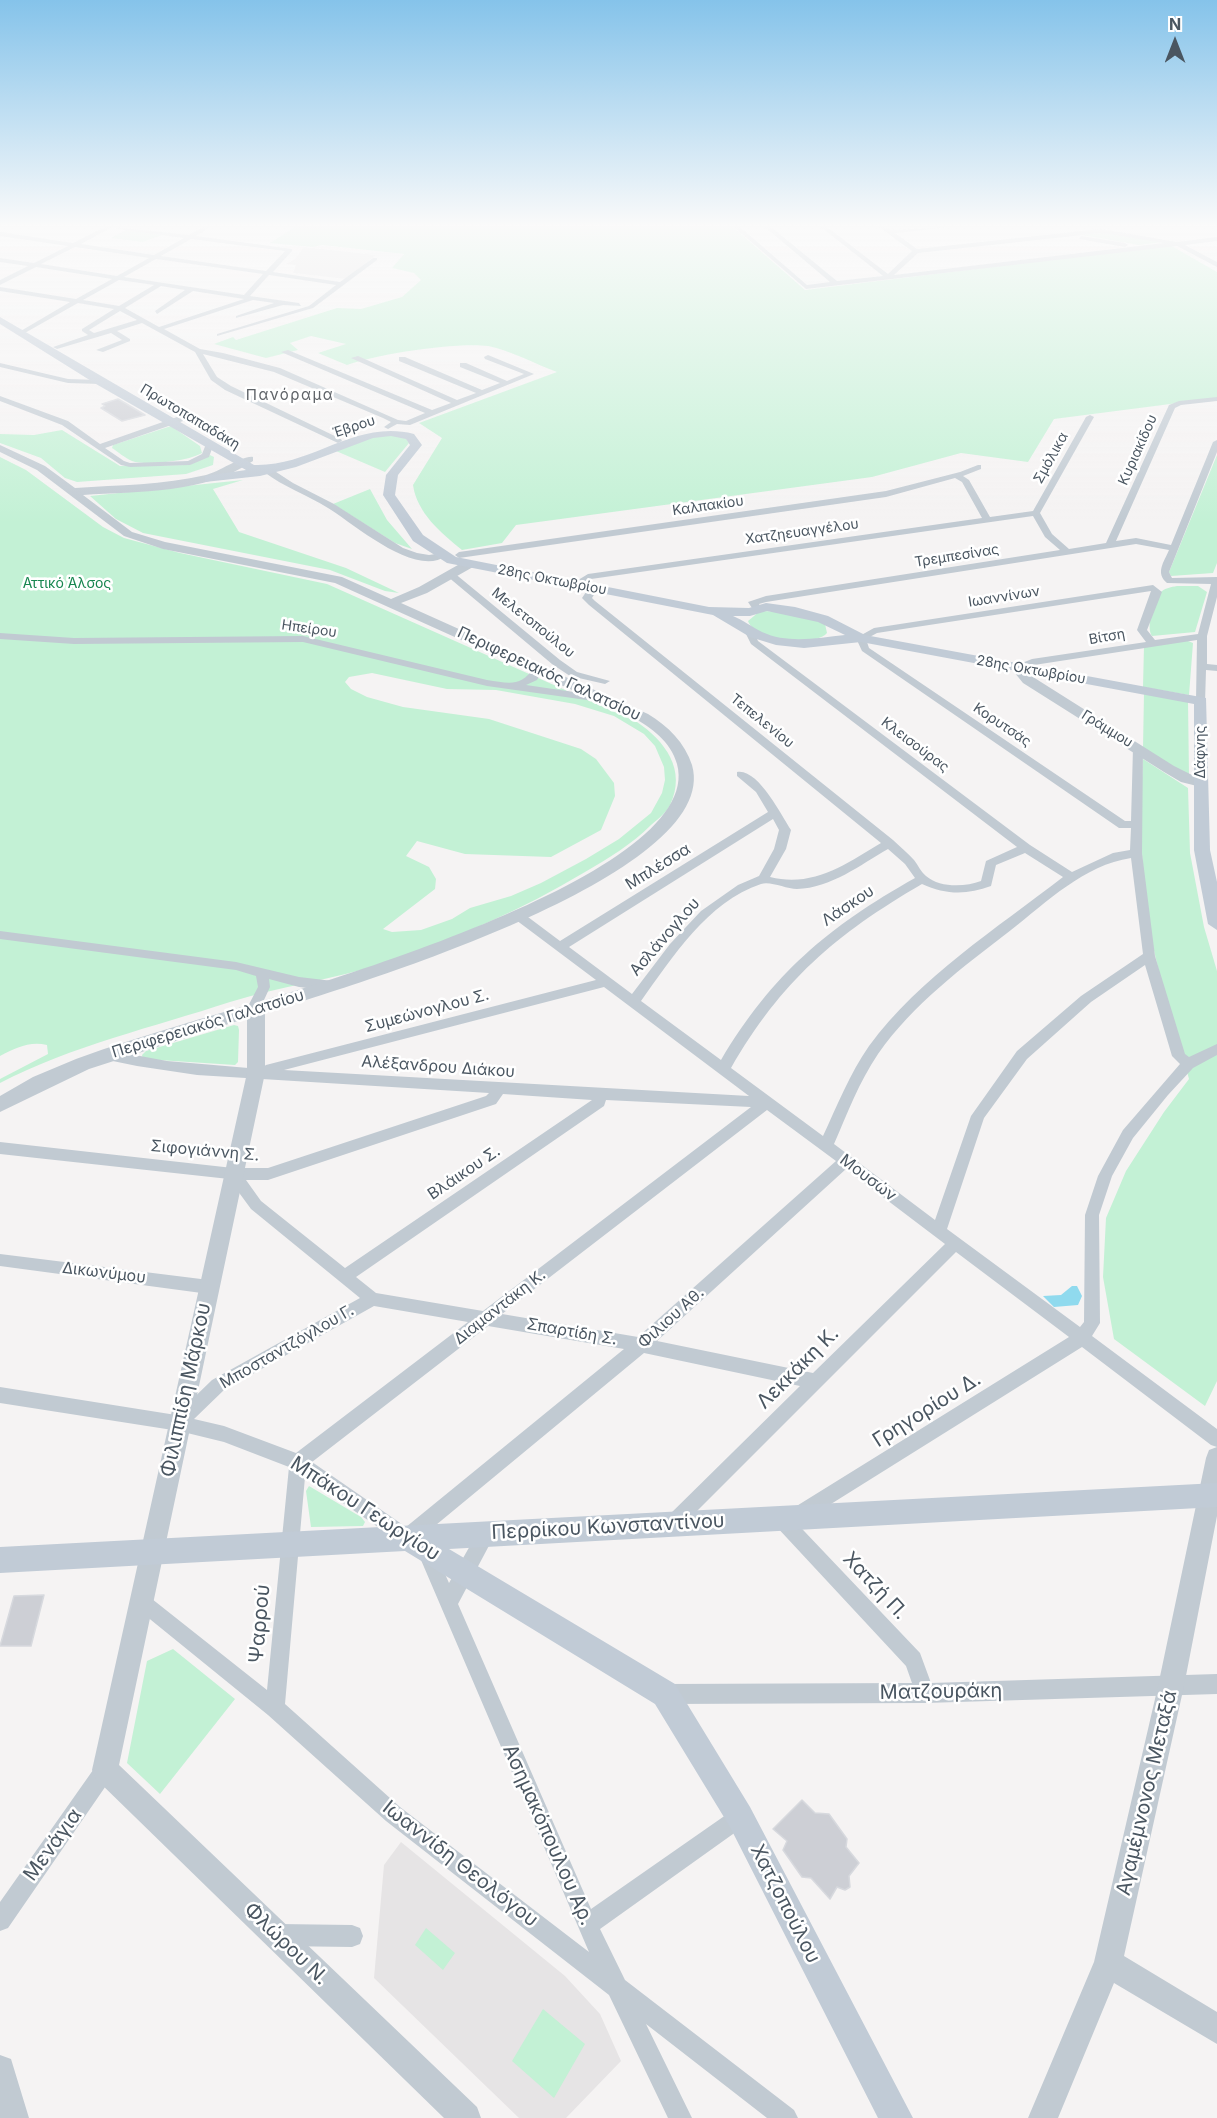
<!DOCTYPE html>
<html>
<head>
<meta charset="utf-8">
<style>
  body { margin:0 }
  #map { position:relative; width:1217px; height:2118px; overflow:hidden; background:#f5f3f3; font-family:Inter,sans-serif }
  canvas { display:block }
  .north { position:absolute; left:1145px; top:12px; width:60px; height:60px; -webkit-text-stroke:4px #fff; paint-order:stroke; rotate:0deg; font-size:16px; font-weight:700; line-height:24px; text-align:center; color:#4a5661 }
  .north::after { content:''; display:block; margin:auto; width:21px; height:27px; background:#4a5661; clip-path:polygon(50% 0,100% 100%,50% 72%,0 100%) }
</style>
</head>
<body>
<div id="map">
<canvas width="1217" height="2118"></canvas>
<div class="north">N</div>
</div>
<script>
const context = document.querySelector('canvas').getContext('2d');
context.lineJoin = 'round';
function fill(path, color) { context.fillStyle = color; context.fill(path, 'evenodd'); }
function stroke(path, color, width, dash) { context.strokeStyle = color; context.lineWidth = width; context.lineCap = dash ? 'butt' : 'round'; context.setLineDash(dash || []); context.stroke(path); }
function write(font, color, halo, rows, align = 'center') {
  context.font = font + ' Inter,sans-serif'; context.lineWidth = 5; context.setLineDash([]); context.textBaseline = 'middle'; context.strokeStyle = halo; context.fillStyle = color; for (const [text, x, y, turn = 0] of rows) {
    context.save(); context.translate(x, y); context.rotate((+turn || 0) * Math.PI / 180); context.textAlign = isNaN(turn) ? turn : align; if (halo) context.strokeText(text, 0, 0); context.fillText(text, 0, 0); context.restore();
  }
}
const education = new Path2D(`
  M304,247L376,255L346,279L293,273L296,265L286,264L295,259Z
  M401,1842L565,1976L600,2014L621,2061L566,2118H519L374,1978L384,1865Z`);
const green = new Path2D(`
  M295,227H733L805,290L1170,245L1217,272V398L1054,419L1028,462L961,453L872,477L516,525L502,543L462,550C441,533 417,513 413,485L442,438L419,423L557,372C535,364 510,350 488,346C456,342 377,354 347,365L318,353L346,344L311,336L290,343L298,350L266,358L214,344L233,337L236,340L337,308L361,309L402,297L421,280L414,273L392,268L404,254L322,245L313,247L270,243Z
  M126,230L162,235L143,242L111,238Z
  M1102,233L1163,242L1139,245L1082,235Z
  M171,426L200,446L202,453C189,461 146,466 132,461C125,458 118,452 112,448L113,445Z
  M62,430L120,466L185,465L210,455L214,457L213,465L186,474L77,482L65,478L41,458L0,443V434L34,435Z
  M390,434L405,437L409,443L385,472L336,451L370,437Z
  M1217,455V563L1213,573L1171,576L1169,572Z
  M0,457L26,470L103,527L124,538L180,553L327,584L637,722C665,741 687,770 670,805C666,813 658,819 651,825C632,844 609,858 585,872C522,910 454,939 384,963C333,980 281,986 230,1002C154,1027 71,1046 0,1083V1079L48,1054L47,1045C29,1041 16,1048 0,1056ZM372,673L447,689L496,690L575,704L614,716L644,734L655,746L664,767L665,780L662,793L651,813L619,839L586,859L541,883L511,896L470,908L452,919L421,930L392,932L383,929L435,889L436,879L429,867L406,856L417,841L465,854L551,857L601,830L615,796L614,783L596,759L581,749L489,719L403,707L367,697L351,689L345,682L349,677Z
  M243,480L213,489L239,532L346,568L399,593L385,591L330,570L143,533L116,519L90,496Z
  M370,489L387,520L412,549L395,543L333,504Z
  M1177,586H1198L1207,592L1195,632L1152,636C1146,627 1153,604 1159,594C1164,588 1171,587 1177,586Z
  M760,611L793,612L825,624L827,633C814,648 754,640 748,621Z
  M1183,639L1193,643L1189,695L1143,687L1144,646Z
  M1144,693L1188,701L1189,776L1143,748Z
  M1143,759L1188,788L1190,853L1204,927L1217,971V1381L1205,1406L1114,1339L1103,1277L1106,1218L1126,1171L1164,1112L1189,1079C1178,1038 1165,997 1155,955C1141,892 1139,823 1143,759Z
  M234,1025L238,1026L239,1030L238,1062L235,1065L143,1059L142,1055L146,1051Z
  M309,1486L361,1517L365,1522L363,1526L311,1527L306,1491Z
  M173,1649L235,1699L160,1794L127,1763L147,1661Z
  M426,1928L455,1953L443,1970L415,1945Z
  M543,2009L585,2044L554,2098L512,2061Z`);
const water = new Path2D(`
  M1072,1286H1077L1082,1296L1078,1305L1054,1307L1043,1296L1061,1295Z`);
const building = new Path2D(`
  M118,399L125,403L145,415L122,421L101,408L105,406L102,404Z
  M44,1595L31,1646H0L14,1596Z
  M802,1800L815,1813L829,1814L847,1839L846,1847L859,1863L849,1876L850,1887L845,1890L837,1887L830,1899L811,1878L802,1877L783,1850L787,1841L773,1829Z`);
const minor = new Path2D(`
  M105,227H112L81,244L154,255L184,238L117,229L114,227L189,235L203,227H210L196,236L292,249V251L273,272L340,282L373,258H377V260L313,308L217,336V334L309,306L336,285L269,275L250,296L299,303L301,306L283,305L236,318V316L274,303L253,300L164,329L200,349L223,353L280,368L398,420L406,421L425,413L281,352L288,350L432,410L451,403L351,358L358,356L457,400L476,393L399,361V357H405L482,390L500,383L460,367V363H466L507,381L524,374L485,359L484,357L488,355L534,374L410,425L397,424L388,429L384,427L391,422L383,418L274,372L203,354L217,377L231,386L341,439L342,441L338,443L225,390L211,380L195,352L142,323L117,331L130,339V341L103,352L96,350L122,340L111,333L57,349L53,347L88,335L82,331V329L114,309L78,303L23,334H19V332L70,302L0,291V287L76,299L112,279L36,267L0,285V280L28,266L0,262V258L34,263L68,246L0,236V232L73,243ZM191,239L285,251L266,271L161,256ZM75,247L149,258L117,276L41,264ZM156,259L263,274L244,295L124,277ZM119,280L154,285L119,306L83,300ZM161,286L185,290L155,311L157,314L193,291L244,299L159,327L125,308ZM120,311L137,320L94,333L89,330Z
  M287,227H323L320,229Z
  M734,227H740L807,285L830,282L765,227H771L837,281L883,276L821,227H827L888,274L912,251L879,227H885L891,230L950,227L895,233L917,249L1101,229L1177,242L1217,237V241L1185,245L1217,262V267L1177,246L806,289ZM1101,233L1164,243L894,275L918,253Z
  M1081,236L1125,243L1128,245L1125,247L1079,239Z
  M0,363L68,379L100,380L104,382L100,384L68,383L0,367Z
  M0,396L68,421L100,444L177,417H183V421L105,448L124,461L130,463L188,461L202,454L206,444L213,446L209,457L190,465L130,467L121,465L62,425L0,401Z
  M1217,397V401L1181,405L1175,408L1116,541L1136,538L1171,545L1213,442L1217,440V452L1169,572L1172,578L1217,577V597L1207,636V664L1217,665V671L1206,670L1205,703L1201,704L1196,701L1197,640L1034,665L1017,670L1012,667L1032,659L1146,642L1137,630L1151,591L877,633L866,639L869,648L1125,821H1131L1133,748L1138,745L1143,748L1142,853L1155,956L1185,1054L1189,1057L1217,1044V1055L1193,1068L1168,1095L1133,1138L1112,1176L1099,1215L1100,1323L1092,1336L1217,1429V1447L1211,1445L1082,1347L807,1519L801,1522L795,1519L792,1513L795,1507L1069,1337L956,1252L678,1530L672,1533L666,1530L663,1524L666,1518L800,1386L644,1353L413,1544L407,1547L305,1477L285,1704L400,1807L589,1952L418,1553L421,1547L427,1544L433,1547L449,1583L480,1528L486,1525L492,1528L495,1534L492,1540L458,1604L591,1909L733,1810L740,1807L747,1810L750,1817L747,1824L600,1929L625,1980L794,2110L798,2118H767L646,2024L692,2118H668L609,1995L386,1821L268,1715L135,1607L132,1601L135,1595L141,1592L147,1595L267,1690L289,1467L224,1442L179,1431L0,1403V1387L176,1415L212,1380L360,1298L251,1209L229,1179L0,1154V1142L233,1168H268L486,1096L489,1093L197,1075L137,1066L103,1059L101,1055L108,1050L167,1061L260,1069L266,1065L596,980L516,920L514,917L516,914H524L560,941L768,812L756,792L737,776V772C758,768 781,815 791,830L786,849L770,877C813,888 846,864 881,843L589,605L582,598L590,586L598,588L592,598L595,601L893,840C900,847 908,853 914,860C918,865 921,872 926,876C940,888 965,887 981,881L986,861L1017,847L751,644L744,630L746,628H752L758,641L1030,845L1072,872L1113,853L1130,850L1131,828H1119L862,651L856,638L874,628L1153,585L1162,592L1147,630L1155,640L1198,634L1211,584L1167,583C1155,573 1164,562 1169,550L1136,544L766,602L759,604L762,609L757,612L754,611L748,602L766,596L1060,550L1045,537L1033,516L591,579L575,588L570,585L588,574L982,518L962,482L955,478L886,497L459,558L455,555L459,552L886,491L960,472L978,465H981V469L963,476L969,480L990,517L1033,511L1086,417L1090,415L1094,417L1040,513L1052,534L1069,549L1106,543L1169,405L1179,401ZM773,819L779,830L774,849L759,876L738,885L701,911L670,944L632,994L569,947ZM888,849L905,864L915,878C828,927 772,974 721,1060L641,1001C672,958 708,901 761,884C771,881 786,889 797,889C831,888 860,865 888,849ZM1025,853L1063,877C996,929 920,977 869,1046C850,1073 837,1106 823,1136L731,1068C781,981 836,934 922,884C946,895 967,895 991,886L996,865ZM1131,858L1143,954L1081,996L1017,1051L971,1116L935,1220L834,1144C847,1114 859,1082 878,1054C913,1004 963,967 1011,930C1047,902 1084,865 1131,858ZM1145,965L1172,1056L1180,1064L1123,1130L1098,1176L1085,1215L1084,1322L1080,1327L947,1229L984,1118L1027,1059L1091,1002ZM604,987L749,1096L284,1070ZM503,1094L592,1100L345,1268L261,1201L246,1180H268L496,1104ZM606,1100L751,1107L483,1311L376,1293L356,1277L604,1106ZM767,1110L836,1161L638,1337L502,1314ZM846,1169L945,1244L813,1373L657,1341ZM374,1306L468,1322L296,1453L224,1426L194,1419L224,1390ZM488,1326L624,1349L406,1527L312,1462Z
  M264,468H270L293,483L334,504L403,548L417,553L429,555L442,553L446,556C415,578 354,524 328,508C307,495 284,487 264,472Z
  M447,572H453L560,660L577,672L610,681L605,684L570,676L552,664L447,576Z
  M0,633L74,638L303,636L487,680C508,683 521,688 534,667L538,666L543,669L537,680L526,685L608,697L613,700L608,703L487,686L303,642L74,644L0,639Z
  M0,931L236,962L299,977L333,981L339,986L333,991L299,987L269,979L270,987L258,1013L253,1015L246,1010L258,987L256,976L236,970L0,939Z
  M0,1254L209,1280L214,1282L217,1287L214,1292L209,1294L0,1266Z
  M780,1509L786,1512L920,1653L931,1683L1217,1674V1694L925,1703L665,1704L658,1701L655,1694L658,1687L665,1684L912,1683L906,1666L774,1524L771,1518L774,1512Z
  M105,1760L112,1763L115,1770L112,1777L8,1928L0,1931V1902L98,1763Z
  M279,1924L352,1925L360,1928L363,1936L360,1944L352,1947L279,1946L271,1943L268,1935L271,1927Z`);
const tertiary = new Path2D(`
  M0,445L45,466L75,488C119,485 163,485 206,475C219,472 243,455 253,457V461C205,494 139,491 83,495L132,532L165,542L342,577L391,599L419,587L465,561H473V567L427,593L401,603L648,714C668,726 685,743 692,765C724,876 344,988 265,1013V1073L119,1765L477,2107L481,2118H444L96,1779L92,1770L247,1073V1018L89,1069L0,1112V1096L33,1077L76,1059C111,1046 148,1035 184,1024C267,999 709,880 677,764C671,742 651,727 632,717L335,583L163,549L124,536L37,470L0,452Z
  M1017,663L1022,664L1033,677L1174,766L1208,783L1201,787L1181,782L1164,772L1023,683L1010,667Z
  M1217,1447V1516L1184,1686L1124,1956L1217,2012V2044L1114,1983L1058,2118H1028L1094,1962L1158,1686L1206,1458L1209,1450Z
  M0,2055L11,2059L29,2118H0Z`);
const secondary = new Path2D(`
  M0,317L254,465C313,467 354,419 414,434L422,445L398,475L395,495L423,535L456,557L709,607L749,608L766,603L795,607L828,616L865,635L1206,698L1210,850L1217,882V930L1208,924L1194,850V704L861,642L804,648L776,645L750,637L713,615L447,563L413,541L383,495L386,475L410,445L406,439L391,436L373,438L296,467L260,476L205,482V476L246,470L96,384L0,324ZM767,611L818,622L845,635C817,638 788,644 762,632C752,627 743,620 733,616H750Z
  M1217,1483V1507L449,1549L675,1684L750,1807L913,2118H878L730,1827L655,1704L405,1551L0,1573V1547Z`);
const farStreetnames = [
  ["Πρωτοπαπαδάκη",190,417,31],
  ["Έβρου",354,427,-18],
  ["Κυριακίδου",1138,450,-66],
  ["Σμόλικα",1051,458,-61],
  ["Καλπακίου",708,506,-8],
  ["Χατζηευαγγέλου",802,532,-8],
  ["Τρεμπεσίνας",957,556,-9],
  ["28ης Οκτωβρίου",552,580,11],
  ["Ιωαννίνων",1004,597,-9],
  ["Μελετοπούλου",533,623,39],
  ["Ηπείρου",309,629,8],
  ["Βίτση",1107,637,-10],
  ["28ης Οκτωβρίου",1031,670,10],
  ["Τεπελενίου",762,721,39],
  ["Κορυτσάς",1002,725,34],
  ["Γράμμου",1107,729,32],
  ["Κλεισούρας",915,745,37],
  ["Δάφνης",1201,752,-90]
];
const farParknames = [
  ["Αττικό Άλσος",67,584]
];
const farNeighbourhoodnames = [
  ["Πανόραμα",290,395]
];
const streetNames = [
  ["Περιφερειακός Γαλατσίου",549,674,25],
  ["Μπλέσσα",658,867,-32],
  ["Λάσκου",848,906,-34],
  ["Ασλάνογλου",665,937,-49],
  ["Συμεώνογλου Σ.",427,1011,-15],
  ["Περιφερειακός Γαλατσίου",208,1024,-17],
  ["Αλέξανδρου Διάκου",438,1067,4],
  ["Σιφογιάννη Σ.",205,1151,5],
  ["Βλάικου Σ.",464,1173,-34],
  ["Μουσών",868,1178,37],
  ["Δικωνύμου",104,1273,7],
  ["Διαμαντάκη Κ.",500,1307,-38],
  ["Φιλιου Αθ.",671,1318,-42],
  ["Σπαρτίδη Σ.",572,1332,10],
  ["Μποσταντζόγλου Γ.",287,1347,-30]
];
const nearStreetnames = [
  ["Λεκκάκη Κ.",798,1368,-45],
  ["Φιλιππίδη Μάρκου",186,1390,-78],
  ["Γρηγορίου Δ.",927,1410,-32],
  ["Μπάκου Γεωργίου",365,1509,33],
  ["Περρίκου Κωνσταντίνου",608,1527,-3],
  ["Χατζή Π.",875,1586,47],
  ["Ψαρρού",260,1624,-85],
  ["Ματζουράκη",941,1692,-1],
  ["Αγαμέμνονος Μεταξά",1147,1793,-77],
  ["Ασημακόπουλου Αρ.",548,1835,66],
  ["Μενάγια",53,1845,-54],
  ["Ιωαννίδη Θεολόγου",460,1864,38],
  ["Χατζοπούλου",785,1904,63],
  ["Φλώρου Ν.",286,1944,44]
];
fill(education, '#e6e4e5');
fill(green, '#c3f1d5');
fill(water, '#90daee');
fill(building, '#cdcfd5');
stroke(building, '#d7d9de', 1.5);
fill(minor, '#c1cad2');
fill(tertiary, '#c1cad2');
fill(secondary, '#c1cbd6');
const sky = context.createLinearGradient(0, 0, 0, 523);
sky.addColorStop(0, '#85c3ea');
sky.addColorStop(0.43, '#fafafa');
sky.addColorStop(1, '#fafafa00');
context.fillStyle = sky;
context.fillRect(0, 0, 1217, 523);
write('14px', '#4a5661', '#fff', farStreetnames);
write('14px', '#17864f', '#fff', farParknames);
context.letterSpacing = '1.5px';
write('15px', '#5f6368', '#fff', farNeighbourhoodnames);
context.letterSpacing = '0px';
write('16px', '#4a5661', '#fff', streetNames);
write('20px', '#4a5661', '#fff', nearStreetnames);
</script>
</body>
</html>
